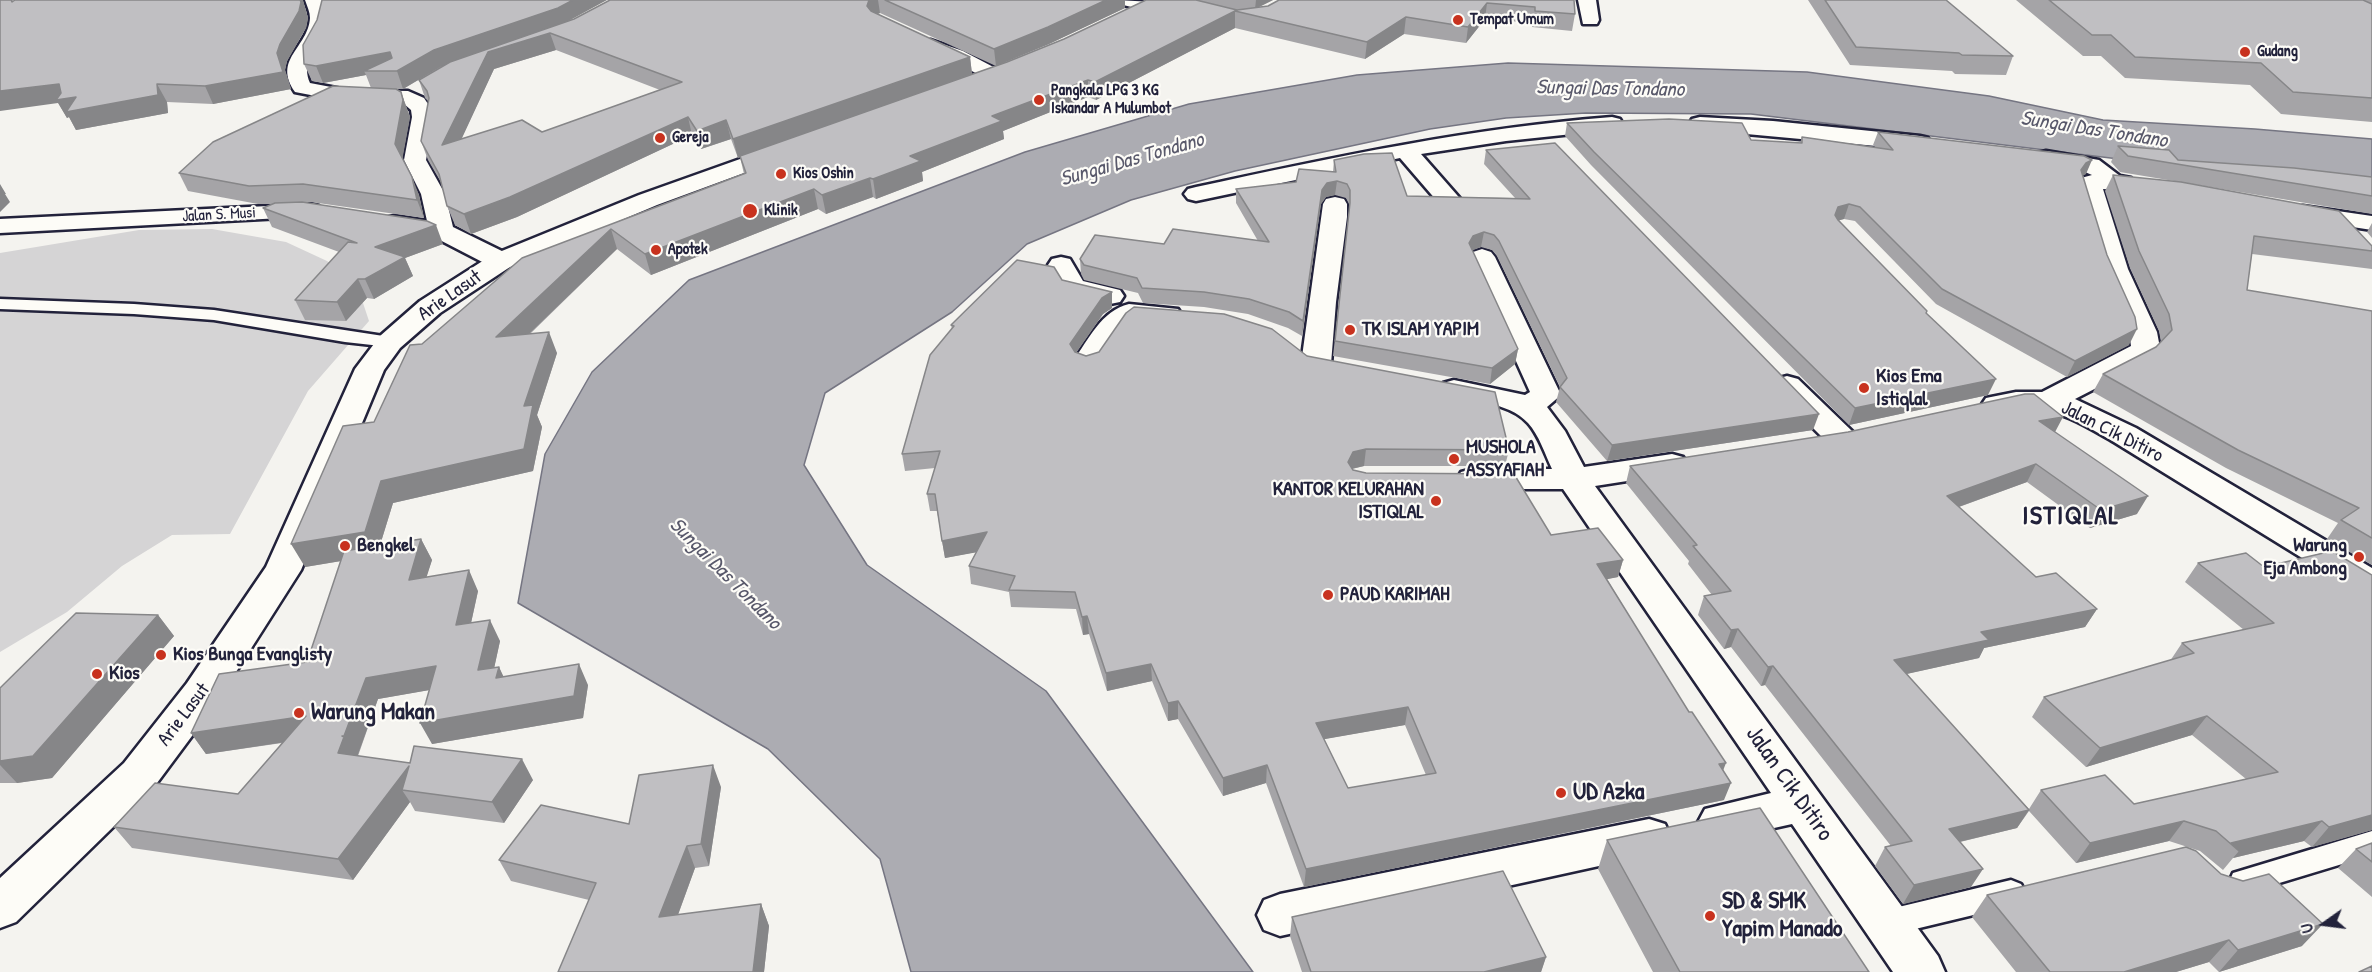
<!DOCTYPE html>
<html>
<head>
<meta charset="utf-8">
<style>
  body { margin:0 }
  #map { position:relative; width:2372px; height:972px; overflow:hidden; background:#f4f3ef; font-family:"Patrick Hand",sans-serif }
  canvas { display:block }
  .north { position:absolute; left:2294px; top:894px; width:60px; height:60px; -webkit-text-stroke:4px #fdfcf7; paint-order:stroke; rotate:256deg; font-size:16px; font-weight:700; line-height:24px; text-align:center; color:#22223b }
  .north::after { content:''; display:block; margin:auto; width:21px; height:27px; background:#22223b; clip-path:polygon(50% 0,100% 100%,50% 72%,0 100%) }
</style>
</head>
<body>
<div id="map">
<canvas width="2372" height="972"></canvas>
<div class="north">U</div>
</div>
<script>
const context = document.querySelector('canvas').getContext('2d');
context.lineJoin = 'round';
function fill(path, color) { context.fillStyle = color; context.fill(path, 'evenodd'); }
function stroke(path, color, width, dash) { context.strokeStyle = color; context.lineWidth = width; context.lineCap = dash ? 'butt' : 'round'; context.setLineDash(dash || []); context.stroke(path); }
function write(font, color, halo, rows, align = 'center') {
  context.font = font + ' "Patrick Hand",sans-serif'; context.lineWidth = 4.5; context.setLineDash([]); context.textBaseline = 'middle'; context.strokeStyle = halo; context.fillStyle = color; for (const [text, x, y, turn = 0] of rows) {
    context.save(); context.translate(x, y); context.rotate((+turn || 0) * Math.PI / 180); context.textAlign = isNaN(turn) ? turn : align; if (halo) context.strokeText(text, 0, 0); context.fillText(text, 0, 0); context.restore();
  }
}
const green = new Path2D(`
  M212,229L286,242L327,261L356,282L369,321L308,391L230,534L172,535L122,566L67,612L0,652V253L139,230Z`);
const water = new Path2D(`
  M1508,63L1807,72L1989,96L2103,120L2255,129L2372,139V190L1751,114L1586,113L1506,118L1430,129L1235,171L1131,200L1027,244L952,312L825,393L804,465L867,565L1046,691L1253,972H911L880,859L768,749L518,603L545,454L592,372L689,280L1025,152L1189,104L1357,75Z`);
const service = new Path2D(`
  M0,299L134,304L214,310L390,337L396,338L399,342L396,346L390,347L345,342L214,320L134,314L0,309Z
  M2372,831V855L2243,894L2233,891L2229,882L2233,873L2243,870Z
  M2011,880L2021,884L2026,893L2021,902L2011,906L1886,936L1876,932L1871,923L1876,914L1886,910Z`);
const minor = new Path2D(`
  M305,0H323C339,42 296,48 310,83L347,90L408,91L424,98L432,110L434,117L426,160L445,194L453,227L510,255L514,261L510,267L501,269L492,267L434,237L385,228L382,223L385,218L394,216L427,221L421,194L404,160L412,117L411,110L403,103L347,102L295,92C272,59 308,48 310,18C310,12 307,6 305,0Z
  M1116,0L1154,2L1157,6L1154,10L1148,11L1119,4Z
  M1578,0H1596L1599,20L1597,24H1583Z
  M931,40L963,51L1001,71L1004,75L1001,79H987L949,59L924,50L921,46L924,42Z
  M1612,117L1620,119L1623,124L1620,129L1506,141L1421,154L1464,203L1461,208L1452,210L1443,208L1400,158L1196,201L1188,199L1184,194L1188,189L1196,187C1334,157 1471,128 1612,117Z
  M1700,117L1773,121L1920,136L1928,138L1931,143L1928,148L1920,150L1692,129L1689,124L1692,119Z
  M2046,151L2099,160L2120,176L2131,178L2135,183L2131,188L2123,190L2103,189L2128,269L2157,332L2160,348L2145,363L2075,399L2136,428L2372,568V596L2359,593L2114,442C2089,428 2062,410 2032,409C2016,409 2002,414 1986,410L1982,404L1986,398L2016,392H2042L2131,346L2129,332L2102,269L2077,183L2081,178L2092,175L2078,169L2038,163L2035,158L2038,153Z
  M1335,197L1344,199L1347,204V217L1336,302L1331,364L1326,370L1316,373L1306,370L1301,364L1323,204L1326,199Z
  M310,204L319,206L322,211L319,216L0,233V219Z
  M2303,206L2372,216V230L2294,218L2291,213L2294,208Z
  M1482,249L1491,252L1495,257L1561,395L1547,407L1565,431L1584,467L1672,454L1683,457L1688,464L1683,471L1672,474L1595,486L1938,956L1945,972H1893L1792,824L1720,840L1705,835L1698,822L1705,809L1771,793L1563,489H1473L1461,486L1457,479L1461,472L1473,469H1552C1545,454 1539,435 1528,423C1508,401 1470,402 1443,395L1439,389L1443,383L1454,380L1525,395L1530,392L1469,257L1473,252Z
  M1061,257L1070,259L1083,281L1120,290L1124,296L1120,302L1110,304L1064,293L1048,265L1052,259Z
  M1129,304L1178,309L1182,315L1178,321C1163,324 1146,317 1134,321C1122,325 1106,356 1098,367L1088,370L1078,367L1073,361C1089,339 1101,311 1129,304Z
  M1787,376L1798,379L1852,431L1857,438L1852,445L1841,447L1830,445L1776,391L1772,385L1776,379Z
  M1649,819L1665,824L1671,837L1665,850L1649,855L1280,936L1264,930L1257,915L1264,900L1280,894Z`);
const secondary = new Path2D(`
  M785,143L793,145L796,150L793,155L657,205L510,267L440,313L400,348L384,370L301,570L215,705L154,787L16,922L0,928V878L124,763L187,683L266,567L355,369L380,336L420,301L492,255L639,195Z`);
const wall = new Path2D(`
  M0,0H13V1H303L308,18L306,28L287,61L285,70L291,89L213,104L167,102L168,113L76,130L69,117L67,118Z
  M610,0H1125V8L1049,44L997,65L1064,39L1146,0H1273L1259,7L1574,0L1575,14L1572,31L1532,27L1533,23L1485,19L1466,43L1404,34L1365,59L1235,28L1096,100L1088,97L1003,131L1004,139L922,172L923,181L876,199L873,197L826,214L818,209L651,275L617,249L530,334L557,353L537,415L542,427L533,471L393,503L380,545L421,539L432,560L426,577L478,591L471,623L500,641L494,668L499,667L503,677L588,685L583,718L432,744L429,690L378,699L358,756L533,780L504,823L415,811L410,802L353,880L132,848L114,827L238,794L282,743L206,754L191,733L307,662L341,561L305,567L374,422L422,344L522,258L744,174L740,157L738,158L731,139L701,149L692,135L517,217L471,234L455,225L447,206L442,184L428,160L421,141L429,102L425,98L419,80L442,66L403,89H395L401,92L410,117L402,159L419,195L424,218L311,202H304L443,244L405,258L413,276L374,299L367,298L346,321L305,320L295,300L339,252L272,227L263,208L274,204H258L188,191L179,173L371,88L366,75L323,83L312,81L304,64L317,20L567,22L574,19ZM880,13L996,66L972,74L970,57L878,14ZM556,50L660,90L542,132L461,139L494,69Z
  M1808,0H1946L2013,56L2006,75L1955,74L1952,71L1850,65Z
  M2016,0H2372V122L2281,114L2250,85L2125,78L2101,56H2083Z
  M1567,123L1751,140L1800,143L1802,137L1875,147L1873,145L1878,132L2086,174L2083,175L2129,345L2067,377L1936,304L1855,221L1844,219L1839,220L1926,314L1988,395L1849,425L1591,165L1565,136Z
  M2118,146L2178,160L2372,177V214L2120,172L2111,162Z
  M1486,150L1813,430L1607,461L1556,402L1560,387L1497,256L1492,250L1481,247L1472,250L1518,349L1515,364L1490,384L1333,356L1349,214V204L1346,198L1335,195L1326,197L1321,204L1302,336L1288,328L1248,314L1204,307L1143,303L1138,293L1084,280L1081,274L1080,259L1164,244L1258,241L1236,203V189L1296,182L1333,172L1334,160L1407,196L1515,198L1484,164Z
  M2113,175L2372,246V269L2252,254L2247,290L2372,311V565L2327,539L2338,523L2226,468L2093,392L2103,374L2156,347L2161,342L2159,331L2130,268L2105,191Z
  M2372,223V238L2367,232Z
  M1062,280L1112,292V308L1103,314L1076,353L1086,356H1307L1509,450L1505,466H1364L1352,469L1353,470L1623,560L1618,577L1607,579L1723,770L1724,800L1304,887L1266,783L1223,796L1178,719L1168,721L1152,681L1107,691L1089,634L1083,635L1076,609L1011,607L1009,592L971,584L969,566L976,552L945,558L937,511H930L927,494L935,468L905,471L902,454L952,329L951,325ZM1405,725L1426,775L1348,788L1324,739Z
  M2055,432L2137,514L2090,528L2027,482L1959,507L2036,577L2097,609L2085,627L1984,648L1979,658L1906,674L2029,809L2041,790L2134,804L2246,779L2192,735L2086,767L2032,717L2044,697L2170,661L2182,643L2244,630L2185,582L2198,563L2246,553L2372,830L2312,847L2304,841L2233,858L2223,870L2200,851L2169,841L2076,863L2029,811L2017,828L1960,842L1971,887L1903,904L1875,866L1885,847L1891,846L1765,685L1761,686L1731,647L1724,649L1698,615L1704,596L1712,595L1688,564L1689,561L1626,483L1630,466Z
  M158,615L174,636L52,778L17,783H0V688Z
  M721,787L709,866L695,868L678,915L761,904L769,926L764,972L589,900L511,881L499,860L629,824Z
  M1607,840L1869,972H1653L1598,869Z
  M2372,843V897L2338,868L2356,849Z
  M2221,874L2302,946L2219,972L2209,962L2176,972H2016L1972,917L1987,895Z
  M1292,917L1546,957L1541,972H1302L1290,936Z`);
const shadedWall = new Path2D(`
  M300,0H303L308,18L306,28L287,61L285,70L291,89L213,104L205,86L277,53L280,44Z
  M573,0H607L563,24L440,67L403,89L397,71L434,50Z
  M869,0H878L880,13L872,16L867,6Z
  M1106,0H1125V8L1049,44L996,66L994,49Z
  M1256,0H1273L1255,9Z
  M1487,3L1485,19L1466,43L1468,27Z
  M1235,11V28L1096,100L1095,82Z
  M1406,17L1404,34L1365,59L1367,42Z
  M550,33L556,50L494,69L450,164L442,145L488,52Z
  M390,52L397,69L364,71L366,75L323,83L316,66Z
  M970,57L972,74L738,158L733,139Z
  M1088,80V97L1003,131L1004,139L922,172L923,181L876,199L873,179L910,156L992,116Z
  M59,84H157L167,102L168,113L76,130L69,117L67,118L58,103L0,111V91Z
  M401,92L410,117L402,161L395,144Z
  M688,117L692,135L517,217L471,234L464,214Z
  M726,120L731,139L701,149L697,131Z
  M2092,160L2086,174L2079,177L2081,170L2086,163Z
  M412,177L419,195L424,218L417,200Z
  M870,178L873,197L826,214L822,195Z
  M1337,181L1335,195L1326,197L1321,204L1302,336L1303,321L1322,190L1327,183Z
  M0,184L6,194H5L10,202L0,212Z
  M814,189L818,209L651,275L645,254Z
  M1849,204L1844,219L1833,222L1838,207Z
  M436,225L443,244L405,258L413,276L374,299L365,279L375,247Z
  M611,229L617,249L504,358L496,337Z
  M1484,232L1481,247L1471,251L1469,243L1473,236Z
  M358,279L367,298L346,321L337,302Z
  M1112,292V308L1103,314L1071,360L1070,344L1102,298Z
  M2137,329L2129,345L2067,377L2075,361Z
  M549,332L557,353L537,415L542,427L533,471L393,503L377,555L305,567L291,544L381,481L524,406Z
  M1518,349L1515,364L1490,384L1492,368Z
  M1996,379L1988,395L1849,425L1855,408Z
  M1819,414L1813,430L1607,461L1612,445Z
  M2063,417L2054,434L2039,421Z
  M1366,449L1364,466L1351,469L1348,462L1353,452Z
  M2036,464L2027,482L1939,514L1947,496Z
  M2148,496L2137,514L2090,528L2101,510Z
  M987,532L989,550L945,558L942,541Z
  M421,539L432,560L419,601L409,580Z
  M1623,560L1618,577L1593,582L1597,564Z
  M469,570L478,591L466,646L456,625Z
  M2097,609L2085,627L1984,648L1979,658L1884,679L1894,660L1981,632Z
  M158,615L174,636L52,778L17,783L0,765V761Z
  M1087,616L1089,634L1083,635L1082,617Z
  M490,620L500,641L489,692L478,670Z
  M1738,629L1731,647L1724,649L1731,630Z
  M579,664L588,685L583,718L432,744L420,723Z
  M1151,664L1152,681L1107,691L1106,673Z
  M436,666L447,687L378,699L357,757L338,753L366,678Z
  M1773,666L1765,685L1761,686L1768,667Z
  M499,667L509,688L496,678Z
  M1178,701V719L1168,721V703Z
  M1408,707L1405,725L1314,741L1316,723Z
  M306,716L319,737L206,754L191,733Z
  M2207,716L2192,735L2086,767L2100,748Z
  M522,759L533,780L504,823L492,802Z
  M1726,763L1719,781V764Z
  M713,765L721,787L709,866L701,844Z
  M1267,765L1266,783L1223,796V778Z
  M409,766L402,790L410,802L353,880L338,859Z
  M1731,783L1724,800L1304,887L1306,869Z
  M2029,810L2017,828L1938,847L1949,829Z
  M2372,815V830L2312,847L2329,827Z
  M2184,821L2169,841L2076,863L2090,843Z
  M2322,821L2304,841L2233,858L2239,851L2231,843Z
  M687,846L695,868L669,939L659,917Z
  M1983,869L1971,887L1903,904L1914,885Z
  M761,904L769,926L764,972H753Z
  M2323,924L2302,946L2219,972L2238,950Z
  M2229,940L2209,962L2176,972H2124Z
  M1546,957L1541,972H1484Z`);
const building = new Path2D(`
  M0,0H11L12,2L15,0H300L301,2L299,11L280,44L277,53L283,72L205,86L157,84L158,95L66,112L76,97L56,100L61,93L59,84L0,91Z
  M322,0H573L558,8L434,50L397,71H364L392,58L390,52L316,66L304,64L303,45L317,20Z
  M610,0H869L867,6L871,11L970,57L733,139L726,120L697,131L688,117L510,197L464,214L447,206L439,174L421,141L429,98L427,91L419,80L450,62L574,19ZM550,33L682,82L542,132L522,120L442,145L488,52Z
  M885,0H1106L1048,27L994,49Z
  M1146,0H1196L1237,10L1268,6L1279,0H1574L1575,14L1535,11V7L1487,3L1468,27L1406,17L1367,42L1235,11L1095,82L1088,80L992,116L1002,121L910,156L921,161L873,179L870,178L822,195L814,189L645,254L611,229L496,337L549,332L524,406L533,405L524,449L381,481L365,532L291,544L343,426L374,422L410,345L422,344L522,258L746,173L740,156L1007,62L1064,39Z
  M1825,0H1946L2013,56L1962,55L1959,53L1856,47Z
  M2049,0H2363L2372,4V98L2293,92L2261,63L2135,57L2111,35H2092Z
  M333,86L396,89L401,92L403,100L395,144L412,177L417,200L303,184L249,186L179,173L213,142Z
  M1669,119L1742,123L1751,140L1802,143V137L1893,150L1878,132L2084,156L2092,160L2086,163L2081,170L2107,255L2135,317L2137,329L2075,361L1942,289L1860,207L1849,204L1838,207L1835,215L1838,220L1927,311L1926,313L1996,379L1855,408L1594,152L1567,123Z
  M1555,143L1819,414L1612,445L1560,387L1567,378L1499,241L1494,235L1484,232L1473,236L1469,243L1518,349L1492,368L1335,341L1350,203V190L1347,184L1337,181L1327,183L1322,190L1303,321L1289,312L1249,299L1204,292L1142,288L1137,278L1084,265L1080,259L1095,235L1164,244L1173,229L1269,242L1236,189L1296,182L1299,169L1336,172L1334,160L1364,154L1392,153L1407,196L1530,199L1486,150Z
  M2118,146L2169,150L2178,160L2294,168L2372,177V196L2128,156Z
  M2113,175L2181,182L2339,211L2372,246V251L2254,236L2247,290L2372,311V538L2341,520L2359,508L2238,450L2103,374L2156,347L2172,330L2169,314L2139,251Z
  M302,202L427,221L436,225L375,247L405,257L365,279H358L337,302L295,300L348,242L357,243L263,208L275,203Z
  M1017,260L1054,267L1062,280L1112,292L1102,298L1070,344L1075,352L1086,356L1099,352L1126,313L1134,307L1224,314L1272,329L1307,356L1495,392L1509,450L1366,449L1353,452L1348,462L1353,470L1366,473L1514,474L1551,535L1598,528L1623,560L1597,564L1689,712H1692L1726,763L1719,764L1731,783L1306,869L1267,765L1223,778L1178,701L1168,703L1151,664L1106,673L1087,616L1082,617L1075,592L1009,590L1015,576L969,566L987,532L942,541L935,494H927L940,451L902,454L930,355L954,326L951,325ZM1408,707L1436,773L1348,788L1316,723Z
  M2025,394H2034L2063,417L2039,421L2148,496L2101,510L2036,464L1947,496L2036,577L2056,573L2097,609L1981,632L1989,640L1894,660L2029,810L1949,829L1983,869L1914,885L1885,847L1912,841L1773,666L1768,667L1738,629L1731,630L1704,596L1731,591L1693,546L1697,545L1630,466L1848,432Z
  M421,539L409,580L469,570L456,625L490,620L478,670L499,667L496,678L579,664L574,696L420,723L436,666L366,678L344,736H342L344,737L338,753L410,763L414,746L522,759L492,802L402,790L409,766L338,859L114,827L155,783L238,794L306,716L191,733L219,674L307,662L344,551Z
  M2332,551L2372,575V815L2329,827L2322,821L2231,843L2239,851L2216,831L2184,821L2090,843L2041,790L2105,775L2134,804L2278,772L2207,716L2100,748L2044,697L2194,653L2182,643L2274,623L2198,563L2246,553L2264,567Z
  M76,613L158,615L33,756L0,761V688Z
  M713,765L701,844L687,846L659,917L761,904L753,972H558L596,883L499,860L541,805L629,824L639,775Z
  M1760,808L1869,972H1680L1607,840Z
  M2372,843V862L2356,849Z
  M2186,847L2196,851L2221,874L2243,881L2269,874L2323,924L2238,950L2229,940L2124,972H2050L1987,895Z
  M1503,871L1546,957L1484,972H1311L1292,917Z
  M2372,966V972H2359Z`);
const markers = [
  [1458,20,6,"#c8321e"],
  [2245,52,6,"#c8321e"],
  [1039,100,6,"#c8321e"],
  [660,138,6,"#c8321e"],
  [781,174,6,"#c8321e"],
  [750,211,8,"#c8321e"],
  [656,250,6,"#c8321e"],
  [1350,330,6,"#c8321e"],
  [1864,388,6,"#c8321e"],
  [1454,459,6,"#c8321e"],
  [1436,501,6,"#c8321e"],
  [345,546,6,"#c8321e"],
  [2359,557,6,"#c8321e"],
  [1328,595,6,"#c8321e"],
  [161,655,6,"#c8321e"],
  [97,674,6,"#c8321e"],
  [299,713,6,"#c8321e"],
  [1561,793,6,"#c8321e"],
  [1710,916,6,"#c8321e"]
];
const farPoinames = [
  ["Tempat Umum",1470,20],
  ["Gudang",2257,52],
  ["Pangkala LPG 3 KG",1051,91],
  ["Iskandar A Mulumbot",1051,109],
  ["Gereja",672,138],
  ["Kios Oshin",793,174],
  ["Klinik",764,211],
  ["Apotek",668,250]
];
const farStreetnames = [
  ["Jalan S. Musi",219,215,-3]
];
const streetNames = [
  ["Arie Lasut",450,296,-35],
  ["Jalan Cik Ditiro",2112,432,27],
  ["Arie Lasut",184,715,-53]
];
const poiNames = [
  ["TK ISLAM YAPIM",1362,330],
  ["Kios Ema",1876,377],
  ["Istiqlal",1876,400],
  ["MUSHOLA",1466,448],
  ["ASSYAFIAH",1466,471],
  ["KANTOR KELURAHAN",1424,490,"right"],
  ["ISTIQLAL",1424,513,"right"],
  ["Bengkel",357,546],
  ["Warung",2347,546,"right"],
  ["Eja Ambong",2347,569,"right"],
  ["PAUD KARIMAH",1340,595],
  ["Kios Bunga Evanglisty",173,655],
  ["Kios",109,674]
];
const waterNames = [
  ["Sungai Das Tondano",1610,89,1],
  ["Sungai Das Tondano",2094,130,9],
  ["Sungai Das Tondano",1132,160,-16],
  ["Sungai Das Tondano",725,574,45]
];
const nearPoinames = [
  ["Warung Makan",311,713],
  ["UD Azka",1573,793],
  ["SD & SMK",1722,902],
  ["Yapim Manado",1722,930]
];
const nearStreetnames = [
  ["Jalan Cik Ditiro",1789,784,55]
];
const districtNames = [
  ["ISTIQLAL",2071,517]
];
fill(green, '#d5d4d5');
fill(water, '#acacb2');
stroke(water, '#757582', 1.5);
stroke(service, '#22223b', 5);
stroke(minor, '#22223b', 5);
stroke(secondary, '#22223b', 5);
fill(service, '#fdfcf7');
fill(minor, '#fdfcf7');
fill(secondary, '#fdfcf7');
fill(wall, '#a5a4a7');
fill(shadedWall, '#868688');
fill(building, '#c0bfc2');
stroke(building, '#868688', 1.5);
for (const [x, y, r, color] of markers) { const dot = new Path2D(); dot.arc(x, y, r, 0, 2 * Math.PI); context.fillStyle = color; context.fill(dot); stroke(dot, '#fdfcf7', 2); }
write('bold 16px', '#22223b', '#fdfcf7', farPoinames, 'left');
write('16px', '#22223b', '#fdfcf7', farStreetnames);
write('20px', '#22223b', '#fdfcf7', streetNames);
write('bold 20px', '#22223b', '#fdfcf7', poiNames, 'left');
write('italic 21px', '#59596b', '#fdfcf7', waterNames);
write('bold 24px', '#22223b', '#fdfcf7', nearPoinames, 'left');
write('24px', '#22223b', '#fdfcf7', nearStreetnames);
context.letterSpacing = '1.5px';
write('bold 26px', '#22223b', '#fdfcf7', districtNames);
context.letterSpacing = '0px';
</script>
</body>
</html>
